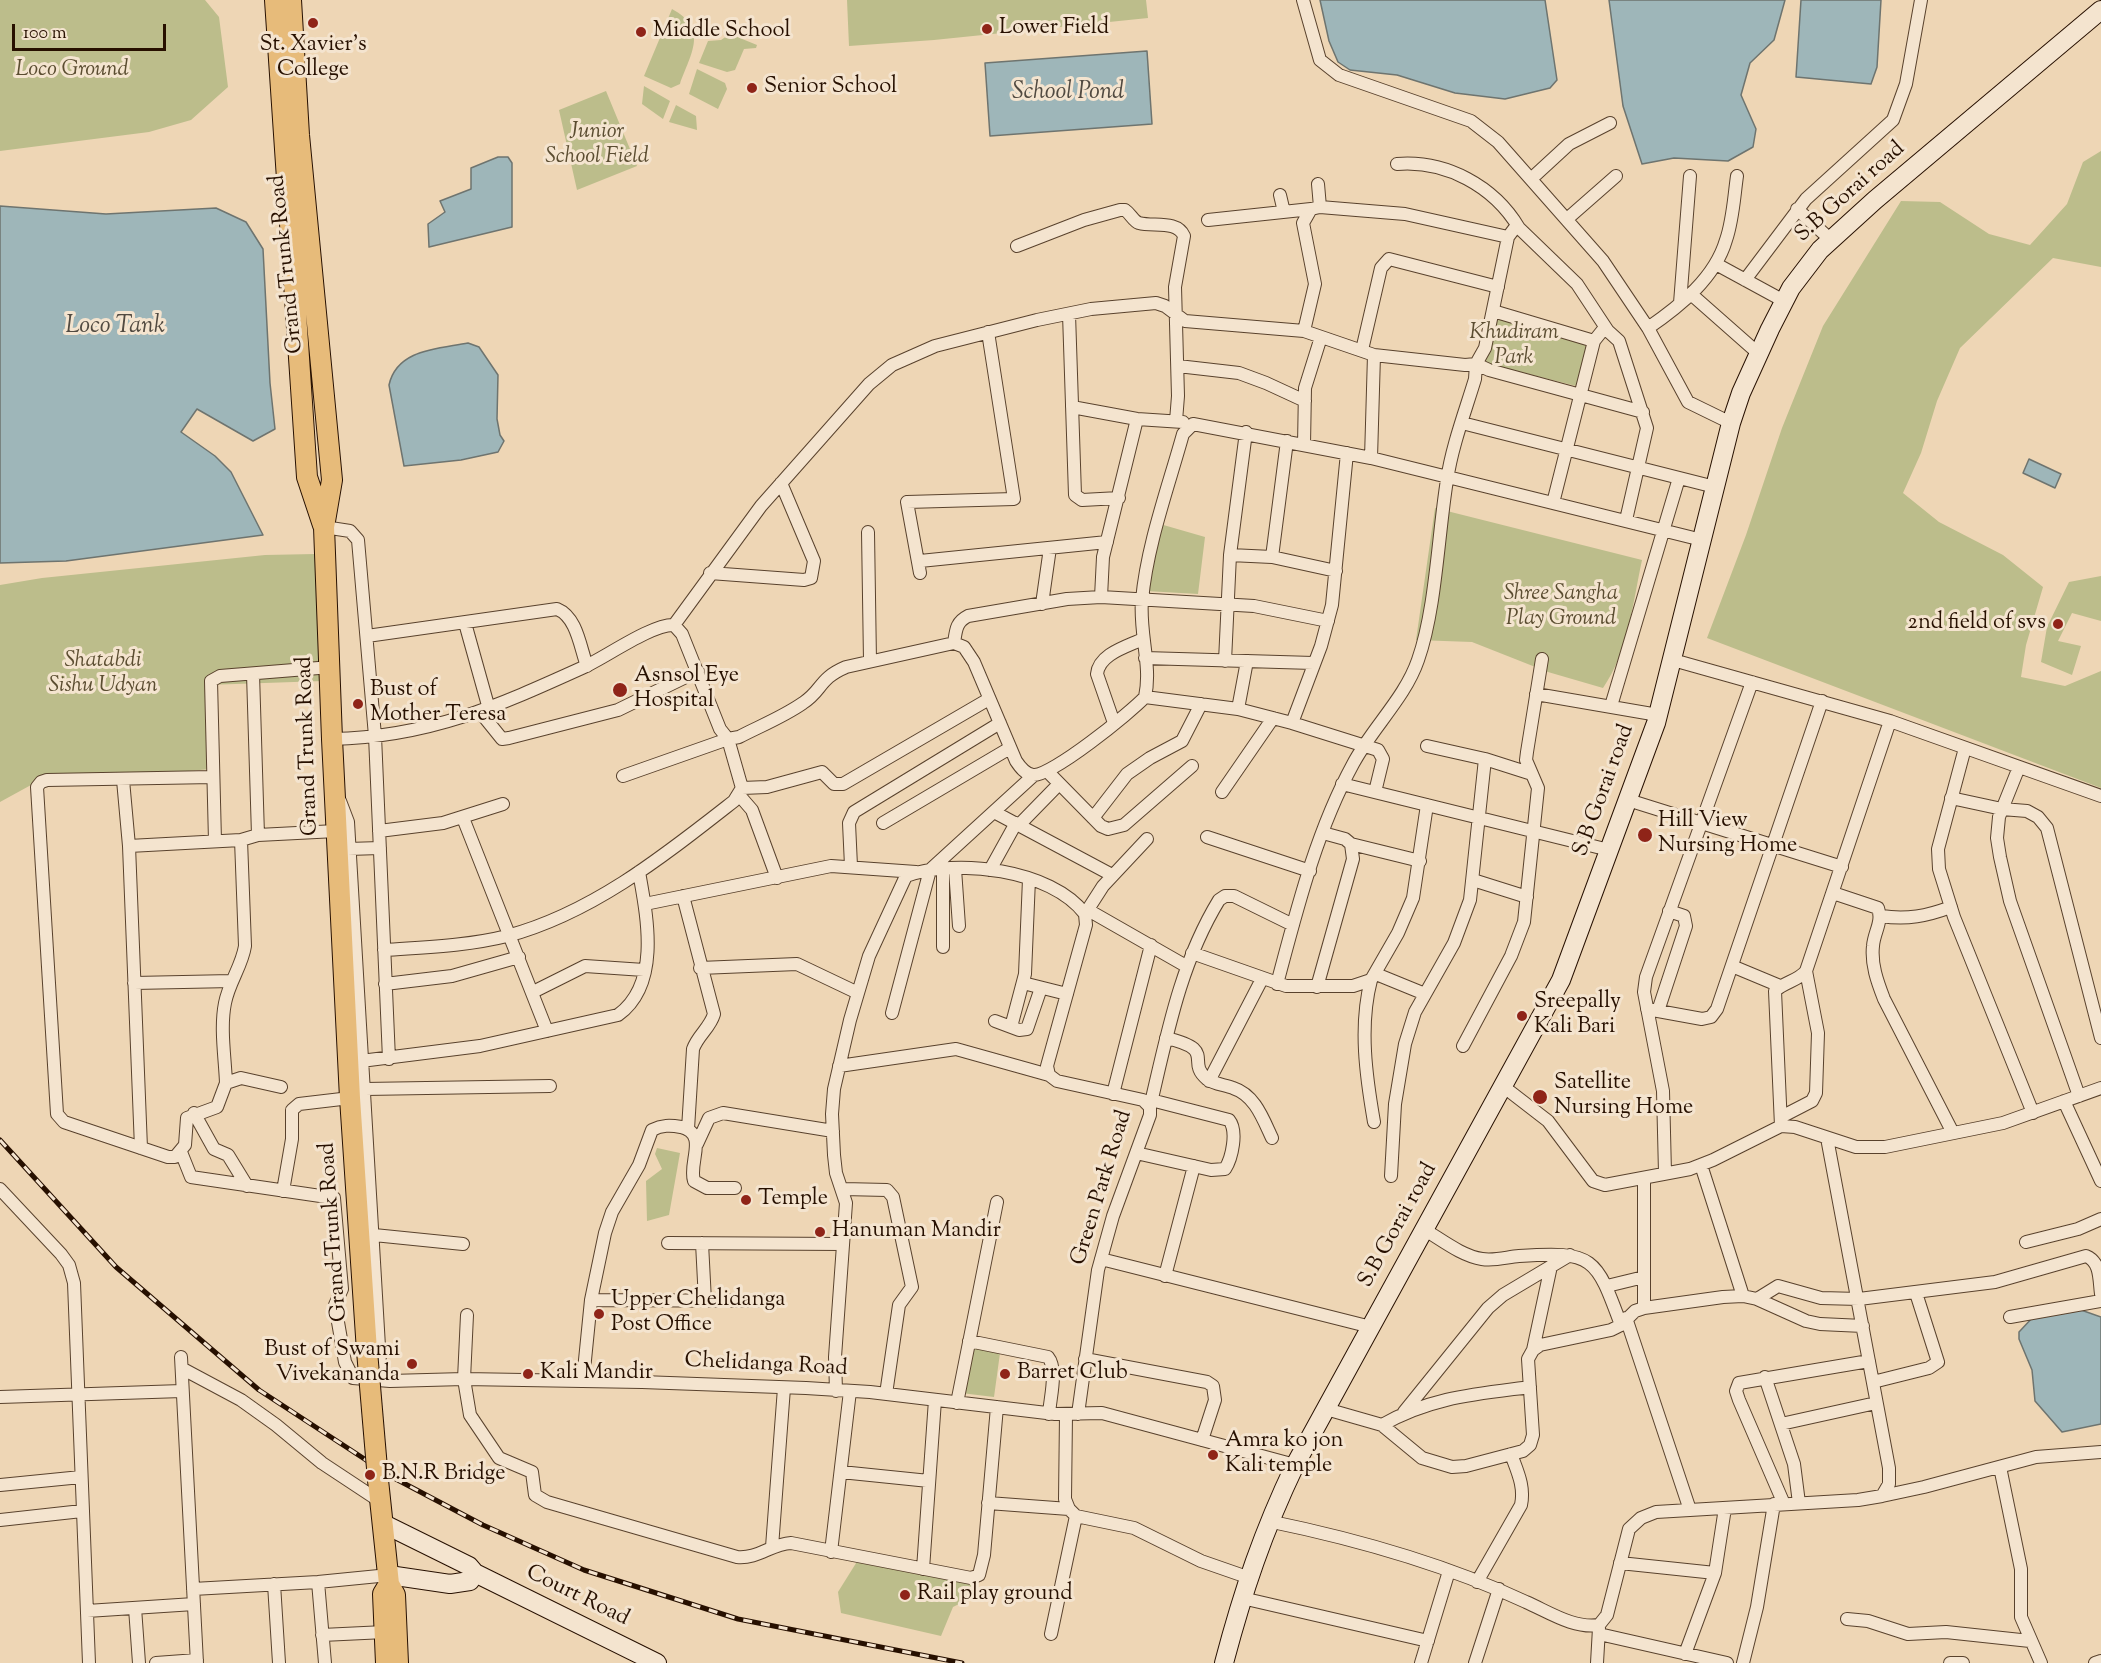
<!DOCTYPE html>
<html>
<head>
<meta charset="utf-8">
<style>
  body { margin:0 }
  #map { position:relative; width:2101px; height:1663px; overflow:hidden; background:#eed6b5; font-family:"Sorts Mill Goudy",serif }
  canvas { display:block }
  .scale { position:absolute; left:12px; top:24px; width:154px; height:27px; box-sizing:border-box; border:3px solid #271000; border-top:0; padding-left:8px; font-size:18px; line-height:21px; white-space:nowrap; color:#271000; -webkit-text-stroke:4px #f4e4cf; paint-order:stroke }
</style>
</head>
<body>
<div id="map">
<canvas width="2101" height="1663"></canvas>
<div class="scale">100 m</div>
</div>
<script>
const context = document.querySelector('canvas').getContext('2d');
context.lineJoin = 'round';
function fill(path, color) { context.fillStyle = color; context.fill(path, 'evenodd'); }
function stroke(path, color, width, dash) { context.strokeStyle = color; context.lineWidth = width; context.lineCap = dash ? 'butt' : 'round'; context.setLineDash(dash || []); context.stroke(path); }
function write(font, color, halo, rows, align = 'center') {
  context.font = font + ' "Sorts Mill Goudy",serif'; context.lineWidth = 6; context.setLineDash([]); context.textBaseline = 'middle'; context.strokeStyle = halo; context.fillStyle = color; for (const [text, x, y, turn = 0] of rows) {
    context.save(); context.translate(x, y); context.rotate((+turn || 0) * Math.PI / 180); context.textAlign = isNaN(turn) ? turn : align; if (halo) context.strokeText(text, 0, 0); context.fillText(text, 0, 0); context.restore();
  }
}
const green = new Path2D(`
  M0,0H205L219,17L228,87L191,120L149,132L0,151Z
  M847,0H1146L1148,18L934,40L849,46Z
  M672,9C709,29 691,53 680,84L671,88L644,76Z
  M730,34L757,45L756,48L744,49L735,70L727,72L699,63L708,41L721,40Z
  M697,69L725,83L727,89L718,109L689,94Z
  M644,86L670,101L663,119L642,104Z
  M606,91L637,166L577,190L559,110Z
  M676,105L696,116L697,130L669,122Z
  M2101,151V267L2053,258L1960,348L1937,401L1921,453L1903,493L1939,522L2003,555L2043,587L2026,645L2021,677L2065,686L2101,671V788L1707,638L1746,535L1782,428L1823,326L1901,201L1940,202L1989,234L2030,245L2067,204L2083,162Z
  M1496,316L1593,344L1584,388L1485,363Z
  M1435,508L1642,560C1633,602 1628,652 1603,688L1548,672L1472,642L1416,640Z
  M1160,524L1205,537L1198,594L1146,591Z
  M315,554L323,681L206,685L211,769L31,785L0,802V585L42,578L265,555Z
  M2101,576V621L2072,613L2058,641L2081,646L2072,675L2041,662L2047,627L2069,582Z
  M657,1148L680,1153L669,1215L647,1221L646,1181L662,1169L655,1154Z
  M969,1346L1000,1353L994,1397L961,1393Z
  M858,1560L972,1582L971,1598L953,1607L941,1636L841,1613L838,1592Z`);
const water = new Path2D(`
  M1320,0H1545L1557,80L1550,88L1505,99L1455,93L1397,75L1350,70L1338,62L1329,41Z
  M1609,0H1785L1774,40L1750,63L1741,95L1756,129L1753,147L1728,161L1674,158L1642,164L1623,106Z
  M1801,0H1881L1877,67L1871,84L1796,77Z
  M1147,51L1152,124L990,136L985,63Z
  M498,157H508L512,163V227L429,247L428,224L445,212L440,201L471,189V168Z
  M0,206L106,214L216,208L246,222L263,249L270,383L275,429L253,441L197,409L181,432L215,456L231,472L263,535L66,561L0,563Z
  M468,343L479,347L498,375L497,419L500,435L504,441L498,452L461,460L404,466L389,385C397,349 438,349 468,343Z
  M2029,459L2061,474L2055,488L2023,473Z
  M2081,1310L2101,1317V1424L2062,1432L2035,1401L2032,1370L2019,1339V1332L2034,1316Z`);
const street = new Path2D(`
  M1303,0L1320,60L1339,75L1471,121L1498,142L1603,261L1648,328L1688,402L1731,423
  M1397,164C1446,160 1494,186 1519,228
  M1531,179L1569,144L1610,123
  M1318,184L1320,207
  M1280,195L1284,212
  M1797,209L1831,240
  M1567,219L1616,176
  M1208,220L1311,209
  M1017,246L1084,220L1120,210H1125C1131,214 1133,221 1139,223C1153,227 1177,220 1184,236L1175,287L1178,396L1176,421
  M1716,264L1784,301
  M1745,280L1806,199L1893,120L1906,84L1921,0
  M1691,294L1759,354
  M1680,303L1690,176
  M1493,311L1594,341
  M1069,314L1075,495L1082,500L1119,498
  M1648,328C1680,306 1715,278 1726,240C1733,220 1734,197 1737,176
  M1304,331L1315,284L1303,223L1311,209L1320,207L1405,214L1508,237
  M1362,350L1381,268L1389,259L1498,287
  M1178,366L1239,373L1266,383L1305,401
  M1072,407L1137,419L1183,422
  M1462,423L1715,487
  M1304,445L1305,388L1321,337
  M1371,458L1374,355
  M1553,503L1594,341L1602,331H1608L1619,341L1647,428L1626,520
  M324,527L350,531L358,540L375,736L389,1059
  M868,532L870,661
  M1230,555L1272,557L1336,571
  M1272,557L1287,441
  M920,561L1107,542
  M710,573L804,580L811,578L814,561L781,483
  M920,573L907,502L1014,499L988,332
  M1101,597L1103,557L1137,419
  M1042,604L1050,548
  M465,623L489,709
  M674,625L761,506L869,384L892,365L935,346L1037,320L1091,309L1156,303L1165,306L1185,321L1304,331L1374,355L1465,365L1476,364L1485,348L1508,237L1514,229L1519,228L1577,284L1608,331
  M367,636L557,609C577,617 580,647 587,666
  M954,643C956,630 956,622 968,616L1067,599L1101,597L1254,606L1328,621
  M1145,658L1313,663
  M1673,660L1890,721L2101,796
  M1225,661L1230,555L1246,432
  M253,674L258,835
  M1536,694L1658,715
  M1145,697L1238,709L1292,723L1378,750L1383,759L1375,792
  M1611,706L1679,478
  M1238,709L1247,661
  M481,713L502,739L509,738L618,710L698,671
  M1114,723L1097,674C1099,654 1126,647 1143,639
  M1292,723L1321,646L1332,605L1347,453
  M332,739C429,737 498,706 584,667C606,657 652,624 674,625L682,634L720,729L728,739L739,737C760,726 783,717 803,703C823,690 818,679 846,667L954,643L964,647L974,662L1016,761C1020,767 1025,774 1033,775C1051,777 1131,712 1145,697C1152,666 1139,633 1142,600C1147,545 1168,488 1183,434L1193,424L1371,458L1702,540
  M1427,746L1485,759L1532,774
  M1965,748L1938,849L1939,869L1954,917L2033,1113
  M2019,767L1999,817L1997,838L2000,857L2010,901L2079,1096
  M1047,771L1101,826L1108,829L1124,825L1192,766
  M213,777L47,780L41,782L37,787L57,1114L64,1122L168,1157H175L185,1145L187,1118L217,1107L226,1083L241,1078L281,1087
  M123,780L129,846L141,1148
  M1342,784L1609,850
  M742,788L767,787L822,772L834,784H843L989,699
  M1222,792L1273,718
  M739,795L752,810L777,878
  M1951,798L2002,809L2027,811L2038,817L2047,828L2101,1038
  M1628,800L1842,867
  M340,801L348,822L381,1380
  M994,812L1112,875
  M463,818L547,1031
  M1093,818L1127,774L1150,758L1182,741L1201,704
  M883,823L1010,748
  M1019,825L1059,784
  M379,831L443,823L503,804
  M1207,837L1310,871
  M215,841L211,681L220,676L331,667
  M1351,844L1420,861
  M129,846L241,840
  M348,849L380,848
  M851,866L849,823L854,812L1000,723
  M955,869L959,926
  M990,870L1016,823
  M1473,880L1527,897
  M1833,893L1878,908C1883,922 1874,932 1873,946C1871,964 1877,981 1884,999L1953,1133
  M683,896L714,1014C710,1028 698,1035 693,1049L688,1129
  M645,904L831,866L916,872
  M1088,910L1186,966
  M1085,914L1103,886L1147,839
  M1881,916C1907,920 1927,916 1951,907
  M943,947V869
  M384,950C424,947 467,946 507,936C593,913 665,855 734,801L742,788L728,739L623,776
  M1192,953L1286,986H1353L1371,980L1398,933L1413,898L1427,805
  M1732,966L1780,986
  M700,968L797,964L858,993
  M1376,974L1425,994
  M1371,980C1359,1026 1366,1076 1374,1122
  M134,983L232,981
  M1023,983L1067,994
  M385,984L452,976L519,957
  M1277,984C1297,909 1316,832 1353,764C1372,728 1405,698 1418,660C1436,609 1438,535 1447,480C1452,446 1465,412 1475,379L1476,364L1489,370L1643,412
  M1317,987L1353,859L1351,844L1345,839L1323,833
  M533,992L585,966L644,970
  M1647,1009L1702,1019L1711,1017L1717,1009L1822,701
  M1658,1011L1686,926L1684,916L1669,911
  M892,1013L930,870L1034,775
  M995,1021L1019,1030L1027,1029L1041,988
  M1011,1027L1025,974L1029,879
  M1166,1038C1218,1050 1185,1061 1207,1079C1214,1084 1225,1085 1233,1088C1255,1095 1263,1119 1272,1138
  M1463,1046L1511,956L1524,922L1538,788L1526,760L1527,752L1542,659
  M361,1061L480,1046L618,1015C661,984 647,917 639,872
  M839,1066L956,1049L1049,1075
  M1209,1081L1262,979
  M226,1083C225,1057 220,1028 225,1003C229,982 242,966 245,946L241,840L258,835L336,831
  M1504,1087L1548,1121L1593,1181L1605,1185L1690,1169L1713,1160L1781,1126L1795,1127L1856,1147H1885L2003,1123L2101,1088
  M365,1089L550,1086
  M1113,1094L1151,945
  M2064,1101L2101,1181
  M1150,1107C1167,1035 1180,964 1219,900L1225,896H1234L1293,925
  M194,1113L214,1149L228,1155L247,1186
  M1781,1117L1812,1101L1816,1093L1818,1033L1806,971
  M1781,1126L1775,991C1784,982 1798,981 1806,971L1890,721
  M697,1144L709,1118L723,1113L833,1131
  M181,1152L191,1177L334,1198L342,1289L335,1305L345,1362L353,1378L390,1381L464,1379L642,1382L806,1388L870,1392L1055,1414L1102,1413L1295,1465
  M1136,1153L1211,1170L1225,1169C1232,1158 1238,1131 1229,1120L1151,1100
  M1701,1165L1743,1296
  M1665,1173L1663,1091L1644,992L1646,977L1752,682
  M1391,1176L1395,1104L1405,1044L1415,1012L1454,943L1470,900L1485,759
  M1644,1178V1308
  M0,1189L61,1254L69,1265L74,1283L89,1663
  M843,1189L887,1190L893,1197L912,1287L899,1305L886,1394
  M283,1191L292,1139V1110L299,1104L350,1098
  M1425,1230C1442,1240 1462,1256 1482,1259C1495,1261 1507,1257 1519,1256C1594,1251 1596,1257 1621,1325
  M374,1235L463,1244
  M2026,1242L2078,1229L2101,1219
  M668,1243L843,1244
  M702,1243L705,1301
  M1101,1259L1371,1327
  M1165,1276L1194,1166
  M1607,1286L1644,1277
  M1757,1299L1778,1286L1821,1298L1859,1299L1995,1282L2086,1256C2101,1262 2099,1280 2101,1294
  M591,1300L776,1301
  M467,1315L464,1379L470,1415L499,1458L532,1472L535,1495L547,1502L737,1557C758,1559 771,1544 791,1543L971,1578L979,1575L984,1555L997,1407
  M2010,1317L2101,1301
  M1626,1318L1690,1510
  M969,1341L1048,1357C1058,1369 1050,1398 1049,1414
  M1533,1350L1551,1266
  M181,1357L197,1663
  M1085,1359L1207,1382L1213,1386L1215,1400L1202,1440
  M183,1369L241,1400L276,1425L322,1463L381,1502
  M1765,1377L1794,1464L1799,1503
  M583,1380L591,1300L605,1233L612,1212L639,1165L652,1130C662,1125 670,1125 681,1127C709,1134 688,1162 694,1181L707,1188H735
  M1873,1382L1929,1368L1938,1362L1916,1293
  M836,1391L835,1357L846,1203L836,1173L834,1155L832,1114L834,1089L850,1020L869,956L906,876C956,858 1051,869 1085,914L1086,925L1047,1066L1049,1075L1057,1081L1143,1100L1150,1107V1115L1113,1216L1098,1270L1078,1414
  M0,1397L182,1391
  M957,1403L997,1202
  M1326,1409L1382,1425L1422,1458L1452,1467L1466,1466L1523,1451L1530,1445L1533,1435L1528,1359L1533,1350L1540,1345L1611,1330L1621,1325L1635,1311L1644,1308L1723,1297L1743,1296L1757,1299L1806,1321L1820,1324L1863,1326
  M1404,1412L1488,1308L1503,1295L1570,1255
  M1066,1415L1065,1499L1069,1509L1076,1516L1134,1528L1201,1561L1247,1577
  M1781,1424L1876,1403
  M1382,1425C1431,1397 1476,1394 1530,1387
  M2000,1467L2021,1569V1617L2041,1663
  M841,1472L929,1481
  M0,1485L81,1477
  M1882,1496L1924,1487L2036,1457L2101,1452
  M988,1503L1069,1509
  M1784,1504L1739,1400L1736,1391L1739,1383L1869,1361
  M0,1520L82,1511
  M1268,1521C1356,1539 1445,1564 1526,1602C1549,1612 1574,1629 1599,1625L1607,1615L1629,1529L1641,1518L1656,1512L1858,1500L1882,1496L1889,1484V1468L1827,1138
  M772,1547L784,1388
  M831,1552L850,1391
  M1620,1563L1715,1573
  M923,1569L935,1400
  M318,1582L325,1663
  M1477,1582L1521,1505C1525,1486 1517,1471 1511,1454
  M274,1584L279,1663
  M193,1589L318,1582L389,1575
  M1242,1598L1428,1641
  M135,1608L139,1663
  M87,1611L194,1604
  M1847,1619L1868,1621L1908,1634L1946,1632L2030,1641
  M1051,1634L1076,1516
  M1599,1634L1727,1663
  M322,1635L385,1632
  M1685,1654L1715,1573L1725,1508
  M156,1663L197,1660
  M1421,1663L1449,1571
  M1475,1663L1499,1589
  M1597,1663L1599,1628
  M1743,1663L1757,1607L1774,1504
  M1950,1663H1963
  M2095,1663L2101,1661`);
const secondary = new Path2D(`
  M384,1524L469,1566L475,1573L657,1663
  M389,1575L450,1584L470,1581L475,1573
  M1224,1663C1243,1591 1263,1532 1295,1465L1561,980L1656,723L1731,423L1741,393L1770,329L1791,288L1820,250L1875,200L2101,10`);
const primary = new Path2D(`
  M275,0L307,477L323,525
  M291,0L299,135L332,480L324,527L332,739L350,1098L367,1351
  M378,1480L389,1584
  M386,1663L383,1594L389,1584L395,1595L398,1663`);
const rail = new Path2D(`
  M0,1140L116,1267L259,1390L392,1477L483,1525L584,1570L738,1619L962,1663`);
const primaryBridge = new Path2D(`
  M367,1351L378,1480`);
const markers = [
  [313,23,6,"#8f2418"],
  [987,29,6,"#8f2418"],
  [641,32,6,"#8f2418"],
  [752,88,6,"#8f2418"],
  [2058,624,6,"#8f2418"],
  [620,690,8,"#8f2418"],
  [358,704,6,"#8f2418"],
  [1645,835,8,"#8f2418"],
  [1522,1016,6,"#8f2418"],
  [1540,1097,8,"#8f2418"],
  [746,1200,6,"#8f2418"],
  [820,1232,6,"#8f2418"],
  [599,1314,6,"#8f2418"],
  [412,1364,6,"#8f2418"],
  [528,1374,6,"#8f2418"],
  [1005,1374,6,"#8f2418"],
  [1213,1455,6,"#8f2418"],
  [370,1475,6,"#8f2418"],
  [905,1595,6,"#8f2418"]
];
const poiNames = [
  ["Lower Field",999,29],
  ["Middle School",653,32],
  ["St. Xavier's",313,46,"center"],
  ["College",313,71,"center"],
  ["Senior School",764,88],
  ["2nd field of svs",2046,624,"right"],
  ["Asnsol Eye",634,677],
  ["Hospital",634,702],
  ["Bust of",370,691],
  ["Mother Teresa",370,716],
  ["Hill View",1658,822],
  ["Nursing Home",1658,847],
  ["Sreepally",1534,1003],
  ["Kali Bari",1534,1028],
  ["Satellite",1554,1084],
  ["Nursing Home",1554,1109],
  ["Temple",758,1200],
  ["Hanuman Mandir",832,1232],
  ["Upper Chelidanga",611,1301],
  ["Post Office",611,1326],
  ["Bust of Swami",400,1351,"right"],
  ["Vivekananda",400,1376,"right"],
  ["Kali Mandir",540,1374],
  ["Barret Club",1017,1374],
  ["Amra ko jon",1225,1442],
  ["Kali temple",1225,1467],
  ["B.N.R Bridge",382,1475],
  ["Rail play ground",917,1595]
];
const parkNames = [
  ["Loco Ground",72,71],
  ["Junior",597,133],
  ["School Field",597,158],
  ["Khudiram",1514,334],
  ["Park",1514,359],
  ["Shree Sangha",1561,595],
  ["Play Ground",1561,620],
  ["Shatabdi",103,662],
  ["Sishu Udyan",103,687]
];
const streetNames = [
  ["S.B Gorai road",1851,193,-42],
  ["Grand Trunk Road",288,264,-96],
  ["Grand Trunk Road",309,746,-92],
  ["S.B Gorai road",1605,791,-70],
  ["Green Park Road",1103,1188,-73],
  ["S.B Gorai road",1399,1226,-61],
  ["Grand Trunk Road",335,1232,-94],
  ["Chelidanga Road",766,1366,3],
  ["Court Road",577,1597,26]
];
const waterNames = [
  ["School Pond",1068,94],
  ["Loco Tank",115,328]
];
fill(green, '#bcbd8b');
fill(water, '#9eb6b9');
stroke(water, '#6e746f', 1.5);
stroke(street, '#59422d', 14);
stroke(secondary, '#271000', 20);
stroke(primary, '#271000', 22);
stroke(street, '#f4e4cf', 12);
stroke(secondary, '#f4e4cf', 18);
stroke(primary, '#e7bb7a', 20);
stroke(rail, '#271000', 5);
stroke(rail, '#f4e4cf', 3, [9]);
stroke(primaryBridge, '#271000', 22, []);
stroke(primaryBridge, '#e7bb7a', 20);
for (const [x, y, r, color] of markers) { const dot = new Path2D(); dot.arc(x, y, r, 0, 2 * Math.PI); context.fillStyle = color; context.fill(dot); stroke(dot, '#f4e4cf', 2); }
write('22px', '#271000', '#f4e4cf', poiNames, 'left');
write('italic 22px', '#5b4d31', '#f4e4cf', parkNames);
write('22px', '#271000', '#f4e4cf', streetNames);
write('italic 24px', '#514a41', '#f4e4cf', waterNames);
</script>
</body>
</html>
